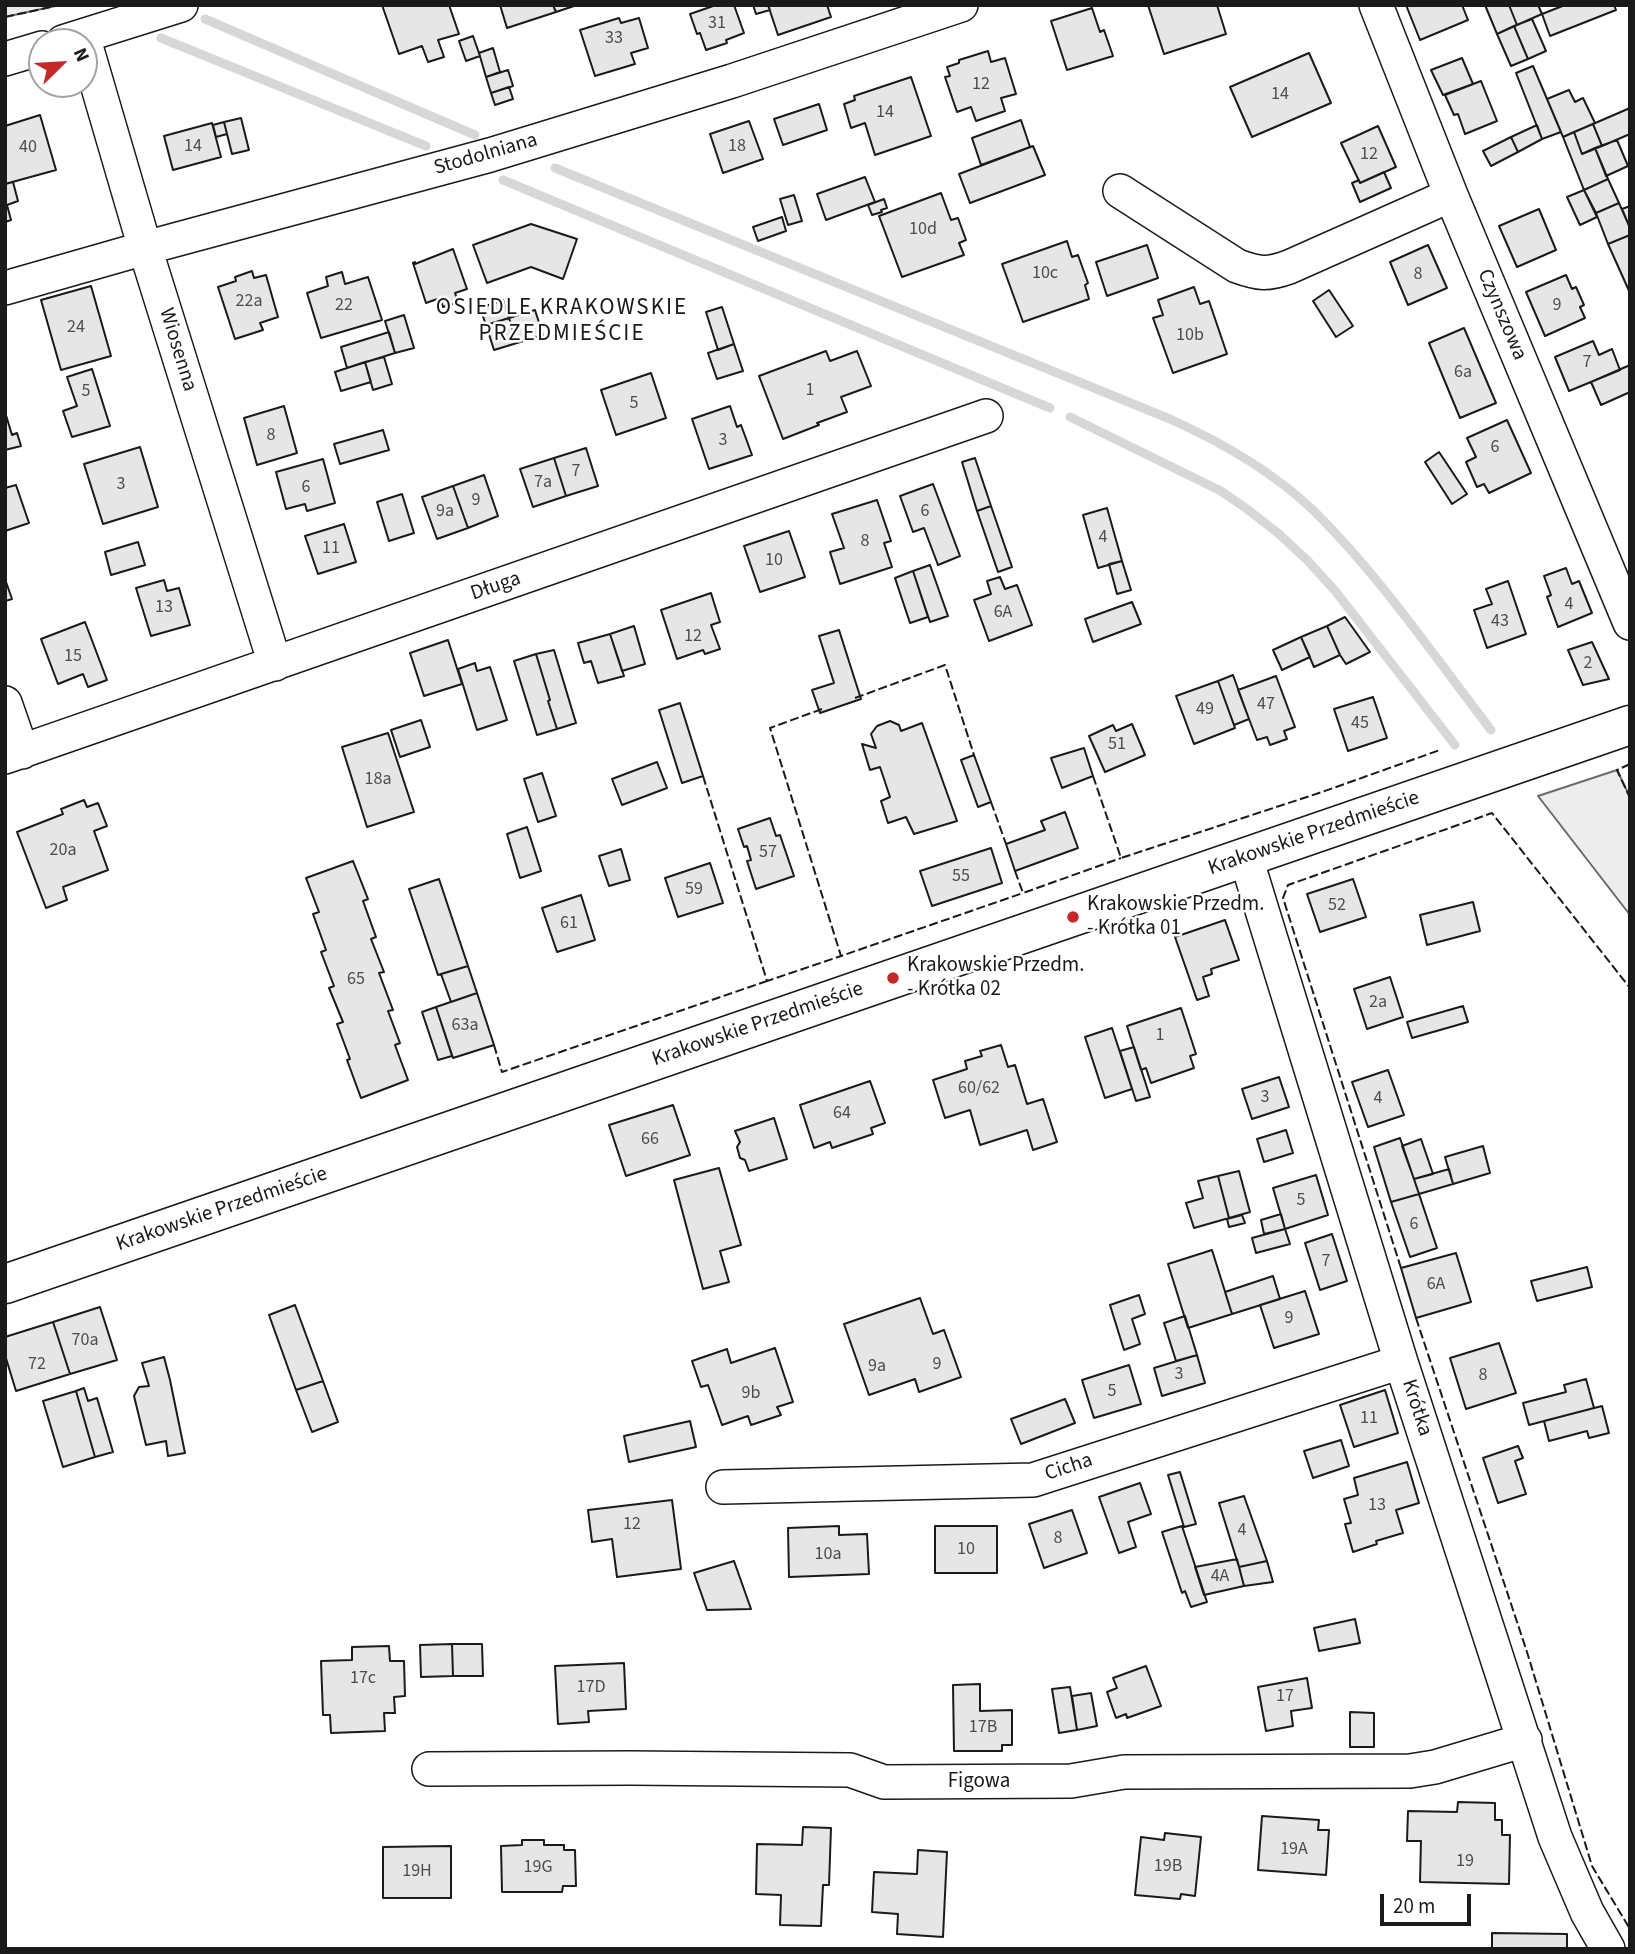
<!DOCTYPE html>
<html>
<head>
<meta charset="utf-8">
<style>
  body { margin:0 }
  #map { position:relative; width:1635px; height:1954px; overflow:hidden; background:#fff; font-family:"Source Sans 3",sans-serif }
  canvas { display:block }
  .frame { position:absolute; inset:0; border:7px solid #1a1a1a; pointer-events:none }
  .north { position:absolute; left:28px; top:28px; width:70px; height:70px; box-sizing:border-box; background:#fff; border:2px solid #a3a3a3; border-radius:50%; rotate:66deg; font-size:19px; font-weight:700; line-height:28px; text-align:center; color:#1a1a1a }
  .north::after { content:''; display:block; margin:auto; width:24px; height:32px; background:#c62828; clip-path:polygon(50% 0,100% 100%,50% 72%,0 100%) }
  .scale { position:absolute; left:1380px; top:1894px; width:91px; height:32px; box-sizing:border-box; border:4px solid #1a1a1a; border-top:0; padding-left:9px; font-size:21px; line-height:24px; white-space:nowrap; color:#1a1a1a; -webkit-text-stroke:5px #fff; paint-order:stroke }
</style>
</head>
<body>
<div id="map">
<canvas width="1635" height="1954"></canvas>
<div class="frame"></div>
<div class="north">N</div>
<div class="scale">20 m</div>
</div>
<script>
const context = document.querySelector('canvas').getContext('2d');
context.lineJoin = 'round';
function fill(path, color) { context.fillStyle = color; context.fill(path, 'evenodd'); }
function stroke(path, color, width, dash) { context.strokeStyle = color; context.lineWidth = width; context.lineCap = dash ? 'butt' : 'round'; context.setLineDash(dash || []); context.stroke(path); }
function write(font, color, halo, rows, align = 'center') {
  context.font = font + ' "Source Sans 3",sans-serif'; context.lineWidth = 5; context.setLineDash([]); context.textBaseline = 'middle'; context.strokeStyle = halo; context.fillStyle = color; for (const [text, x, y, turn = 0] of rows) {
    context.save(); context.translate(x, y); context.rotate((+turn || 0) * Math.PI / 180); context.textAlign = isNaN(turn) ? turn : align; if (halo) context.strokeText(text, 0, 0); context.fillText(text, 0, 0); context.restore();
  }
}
const built = new Path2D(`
  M5,5H60L5,17Z
  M1617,770L1630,797V915L1538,796Z`);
const stream = new Path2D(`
  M205,19L475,135
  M161,38L426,146
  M555,168L1170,419C1221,442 1272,471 1313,510C1380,576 1434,656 1491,730
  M503,180L1050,408
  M1070,417L1221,491L1247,509L1279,534L1308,561L1336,592L1455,745`);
const building = new Path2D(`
  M382,5H449L459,34L438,40L444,57L428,62L422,46L399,54Z
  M500,5H553L556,12L507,28Z
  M553,5H577L556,12Z
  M716,5H734L744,33L726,40L727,43L706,50L700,33L697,34L690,14Z
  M753,5H768L770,10L756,14Z
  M768,5H827L831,17L778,35Z
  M1148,5H1217L1226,34L1164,54Z
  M1406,5H1462L1468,20L1420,40Z
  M1485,5H1509L1517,25L1497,34Z
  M1509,5H1538L1542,14L1517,25Z
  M1565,5H1614L1616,10L1550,36L1542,14Z
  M1092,8L1100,32L1104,30L1113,56L1067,70L1051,21Z
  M619,18L621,23L639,18L648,48L631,53L635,64L595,76L580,30Z
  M1532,19L1546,51L1528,59L1514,26Z
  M1514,26L1528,59L1511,66L1497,34Z
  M473,36L480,56L466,61L459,41Z
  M493,48L500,72L486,77L479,53Z
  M988,51L991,62L1005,58L1016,94L1001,98L1005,111L976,121L971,107L957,112L945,77L950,76L947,67L959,63V60Z
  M1309,53L1331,103L1252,137L1230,87Z
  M1462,58L1473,84L1443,95L1431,70Z
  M1533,66L1561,132L1542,139L1516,73Z
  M508,70L513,86L491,93L486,77Z
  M911,77L931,136L875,155L865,123L851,128L844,104L855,100L854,96Z
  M1481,81L1497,121L1465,134L1458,114L1454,115L1445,95Z
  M509,87L513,99L495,105L491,93Z
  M1569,90L1575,102L1583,98L1595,123L1563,137L1547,99Z
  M819,104L827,130L783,145L774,119Z
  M1630,108V134L1602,146L1593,124Z
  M40,115L56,170L5,184V126Z
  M241,118L249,150L232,154L224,122Z
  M1021,120L1030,147L981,165L972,138Z
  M749,121L763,159L723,173L710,134Z
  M224,122L227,134L216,137L213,125Z
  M212,123L221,157L173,170L164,136Z
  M1593,124L1602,146L1582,154L1574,132Z
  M1537,125L1542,139L1518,152L1511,137Z
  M1378,126L1396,167L1360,183L1341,143Z
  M1574,132L1582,154L1595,148L1608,179L1584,190L1563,137Z
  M1511,137L1518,152L1491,166L1483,151Z
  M1617,140L1628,166L1606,176L1595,148Z
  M1033,146L1045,175L970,203L959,174Z
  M1384,172L1391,188L1360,202L1352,183L1359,180L1360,183Z
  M865,177L875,202L826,220L817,194Z
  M1608,179L1619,203L1596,213L1584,190Z
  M13,182L18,201L7,205L11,220L5,222V184Z
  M1584,190L1597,217L1580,225L1567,197Z
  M941,193L951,220L958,218L966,240L959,243L964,255L902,277L879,216Z
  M794,195L802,221L788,225L780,199Z
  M884,199L887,208L881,210L882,212L872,215L868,205Z
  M1619,203L1630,228V235L1608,244L1596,213Z
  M1630,206V228L1622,209Z
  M1539,209L1556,250L1517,267L1499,226Z
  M782,217L786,231L758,241L753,227Z
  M531,224L577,239L563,279L531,267L487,283L473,245Z
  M1630,235V293L1608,244Z
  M1067,241L1072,257L1078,255L1088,283L1085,285L1089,299L1023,322L1002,264Z
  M1147,245L1158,278L1107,296L1096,262Z
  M1428,245L1447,288L1408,305L1390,262Z
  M453,249L467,289L455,293L458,302L443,307L440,298L426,303L413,263L415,262V264Z
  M252,271L254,278L266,275L278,317L260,323L263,330L235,339L218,287L236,281L235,277Z
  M342,272L345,284L368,277L382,320L321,338L307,293L328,286L326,277Z
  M1566,275L1572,289L1576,287L1584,305L1580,307L1585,318L1545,336L1526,292Z
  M91,286L111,356L61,370L41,300Z
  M1194,287L1200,304L1209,301L1227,354L1173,373L1153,318L1163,315L1158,300Z
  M1329,290L1353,326L1336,337L1313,301Z
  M503,300L509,318L486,325L480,308Z
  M722,307L734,344L718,350L706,312Z
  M535,310L543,335L517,343L509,318Z
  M404,315L414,348L395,353L385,321Z
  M509,318L517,343L494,350L486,325Z
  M1464,328L1496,403L1460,418L1429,343Z
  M389,332L395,353L347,368L341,347Z
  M1593,341L1599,355L1612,349L1620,370L1569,391L1555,357Z
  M734,344L743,371L717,379L708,353Z
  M826,351L830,361L857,351L871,386L841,397L847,412L817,423L819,425L783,439L759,376Z
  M384,357L392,384L373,390L365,362Z
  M365,362L371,382L341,391L335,372Z
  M1630,365V392L1601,405L1591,382Z
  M92,369L110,426L72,437L63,411L77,406L67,377Z
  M651,373L666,418L616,435L601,390Z
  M284,406L297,453L257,465L244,418Z
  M730,406L737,427L741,425L752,455L709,469L692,419Z
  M5,412L12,435L17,433L21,446L5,450Z
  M1507,420L1531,473L1489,493L1484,484L1477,487L1466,462L1476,457L1467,438Z
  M383,430L389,450L340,464L334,444Z
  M140,447L158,507L103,524L84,464Z
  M586,448L598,486L566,496L554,458Z
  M1439,452L1467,494L1452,504L1425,462Z
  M554,458L566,496L533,507L520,469Z
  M975,458L991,506L977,511L962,462Z
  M323,459L335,503L307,511L305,504L286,509L276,472Z
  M484,475L498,516L468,528L453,486Z
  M933,484L960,556L938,565L924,528L913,532L900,496Z
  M16,485L29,523L5,531V488Z
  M453,486L468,528L437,539L422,497Z
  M402,494L414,533L389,541L377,502Z
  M877,500L891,541L884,543L892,567L840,584L830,552L844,548L832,514Z
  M991,506L1012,567L998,572L977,511Z
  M1107,508L1122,561L1098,568L1083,515Z
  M344,524L356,562L318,574L305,536Z
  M789,531L805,577L760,592L744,546Z
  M138,542L145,565L111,575L105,552Z
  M1122,561L1131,590L1117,594L1109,564Z
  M930,565L948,616L930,622L913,571Z
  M1566,568L1572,584L1579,581L1592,613L1558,627L1547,597L1551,595L1544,576Z
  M913,571L928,617L910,623L895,578Z
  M1000,577L1005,589L1017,585L1032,625L989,641L974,600L991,594L987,581Z
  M5,579L12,599L5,601Z
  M164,580L167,591L179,588L190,625L151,636L136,588Z
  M1508,581L1526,634L1487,648L1474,610L1492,604L1486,589Z
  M711,593L720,622L711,625L720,649L705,654L703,650L677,659L661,610Z
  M1132,602L1141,624L1093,642L1085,619Z
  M1345,617L1370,652L1346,664L1340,655L1327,626Z
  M85,622L107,680L88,687L83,674L58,684L41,639Z
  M634,626L645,664L622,671L610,634Z
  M1327,626L1340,655L1314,667L1301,637Z
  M839,630L861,699L820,713L812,690L834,683L819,636Z
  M610,634L624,676L598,683L591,661L584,663L578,643Z
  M1301,637L1310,657L1282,670L1273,650Z
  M448,640L462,684L424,696L410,653Z
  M1592,642L1609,679L1583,685L1568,650Z
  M554,650L576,723L557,729L548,701L550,700L536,654Z
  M536,654L550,700L548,701L557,729L537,735L514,661Z
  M475,663L477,671L490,667L507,720L477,730L458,669Z
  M1233,675L1249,719L1234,725L1218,681Z
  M1276,676L1295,727L1284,731L1287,739L1270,745L1267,737L1257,740L1238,690Z
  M1218,681L1235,728L1194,744L1176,696Z
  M1373,697L1387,738L1348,751L1334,709Z
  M680,703L703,776L682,783L659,710Z
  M421,720L430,747L400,757L391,730Z
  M890,721L899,725L901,731L922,723L957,821L914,834L906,817L888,823L881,801L890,797L880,767L870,770L862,744L876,748L871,734L877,726Z
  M1132,724L1145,755L1105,772L1089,736L1113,725L1116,731Z
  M388,733L414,812L367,827L342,747Z
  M1084,748L1093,776L1062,788L1051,758Z
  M974,755L991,802L978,807L961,760Z
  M657,762L667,788L622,805L612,779Z
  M542,773L556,816L538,822L524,779Z
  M84,800L87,807L98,803L107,826L94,831L108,870L63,887L67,900L46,908L17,832L63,814L61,809Z
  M1065,812L1078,848L1015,871L1006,844L1045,830L1041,821Z
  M770,818L776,836L780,835L794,876L756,889L747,861L751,860L747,846L744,847L738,829Z
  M527,827L541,871L520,878L507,834Z
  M991,848L1002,883L932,906L920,871Z
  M621,849L630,880L609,886L599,856Z
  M353,861L368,899L363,901L376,937L371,939L384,972L379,973L393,1010L388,1011L400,1043L395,1045L408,1080L361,1098L347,1060L350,1059L337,1024L343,1022L329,988L334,986L321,952L326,950L313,914L319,912L306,878Z
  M710,863L723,903L678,917L665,878Z
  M439,879L468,966L438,975L409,889Z
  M1353,879L1366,917L1320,932L1307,894Z
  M581,895L595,940L557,952L542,908Z
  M1473,902L1480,931L1427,945L1420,915Z
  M1225,920L1239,960L1211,969L1212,974L1203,977L1209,996L1197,1000L1175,937Z
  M468,966L477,993L451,1002L441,974Z
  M1390,977L1403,1017L1367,1029L1354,989Z
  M477,993L494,1045L453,1058L436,1007Z
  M1463,1006L1468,1022L1412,1038L1407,1022Z
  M436,1007L452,1056L438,1060L422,1012Z
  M1181,1008L1196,1054L1190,1056L1194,1068L1151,1083L1146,1068L1141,1070L1127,1026Z
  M1112,1028L1132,1089L1105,1098L1085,1037Z
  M1001,1045L1008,1067L1015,1065L1027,1104L1043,1099L1057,1142L1033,1150L1027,1130L980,1145L970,1110L945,1118L933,1080L967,1069L965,1061L982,1056L980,1051Z
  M1134,1047L1150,1097L1136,1101L1120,1051Z
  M1388,1070L1404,1115L1368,1127L1352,1082Z
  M1279,1077L1289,1107L1252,1119L1242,1089Z
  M870,1081L885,1123L871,1128L873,1134L832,1148L830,1142L814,1148L800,1105Z
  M673,1105L690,1155L626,1176L609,1125Z
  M774,1118L787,1159L749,1171L745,1160L740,1158L737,1147L740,1142L735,1131Z
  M1286,1130L1293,1153L1264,1162L1257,1139Z
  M1400,1138L1419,1194L1391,1202L1374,1147Z
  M1421,1139L1433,1174L1414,1179L1402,1146Z
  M1483,1146L1490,1173L1453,1184L1445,1157Z
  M719,1168L741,1245L720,1251L729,1282L703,1289L674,1180Z
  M1449,1169L1453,1184L1419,1194L1414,1179Z
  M1239,1171L1250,1212L1229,1218L1218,1176Z
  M1316,1175L1328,1215L1285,1229L1273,1188Z
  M1218,1176L1229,1218L1194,1228L1186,1203L1203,1198L1198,1181Z
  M1419,1194L1437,1248L1410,1257L1391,1202Z
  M1281,1214L1285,1229L1264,1234L1261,1220Z
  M1242,1215L1245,1223L1229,1227L1227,1219Z
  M1285,1229L1290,1244L1256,1253L1252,1238Z
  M1332,1234L1347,1281L1320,1290L1305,1243Z
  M1212,1250L1232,1314L1188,1328L1168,1264Z
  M1456,1253L1471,1302L1416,1318L1401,1268Z
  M1587,1267L1592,1287L1537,1301L1531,1281Z
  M1273,1276L1280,1299L1232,1314L1225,1292Z
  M1305,1291L1319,1334L1274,1348L1260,1305Z
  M1139,1295L1145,1314L1132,1319L1140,1344L1124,1350L1110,1305Z
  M920,1298L933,1334L944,1330L961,1377L919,1392L915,1379L869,1395L844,1324Z
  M295,1305L323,1381L296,1390L269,1315Z
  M100,1307L117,1360L70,1374L53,1322Z
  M1185,1316L1197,1355L1176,1361L1164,1323Z
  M53,1322L70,1374L16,1391L5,1355V1337Z
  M1499,1343L1516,1393L1466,1409L1450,1358Z
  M775,1348L793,1402L777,1407L781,1415L751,1425L748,1416L722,1425L708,1385L701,1387L692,1361L727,1349L731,1363Z
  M1197,1355L1205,1383L1162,1396L1154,1368Z
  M164,1357L170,1380L185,1453L168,1456L166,1441L146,1445L134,1396L139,1387L149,1386L142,1363Z
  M1129,1365L1141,1404L1094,1418L1082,1380Z
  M1586,1379L1594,1408L1529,1425L1523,1403L1566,1392L1564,1385Z
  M323,1381L338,1422L312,1432L296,1390Z
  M84,1388L88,1401L97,1398L113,1452L95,1457L76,1391Z
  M1385,1390L1398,1433L1354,1447L1340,1405Z
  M76,1391L95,1457L63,1467L43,1401Z
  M1065,1399L1075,1423L1021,1444L1011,1419Z
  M1602,1406L1609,1433L1589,1438L1587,1431L1549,1441L1544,1421Z
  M690,1421L696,1447L629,1462L624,1436Z
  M1341,1440L1349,1466L1313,1478L1304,1451Z
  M1518,1446L1523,1458L1515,1461L1526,1494L1498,1503L1483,1458Z
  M1407,1462L1419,1503L1396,1510L1403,1533L1376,1541L1377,1544L1353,1552L1345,1524L1351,1523L1344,1499L1358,1495L1354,1478Z
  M1180,1472L1196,1524L1184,1527L1168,1475Z
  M1140,1483L1151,1514L1128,1522L1136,1547L1119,1553L1099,1497Z
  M1244,1496L1267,1561L1239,1567L1219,1503Z
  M672,1500L681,1569L617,1577L612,1539L592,1542L588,1510Z
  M1072,1510L1087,1553L1044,1568L1029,1524Z
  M839,1526V1535L867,1534L869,1574L789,1577L788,1528Z
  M935,1526H997V1573H935Z
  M1182,1526L1207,1602L1191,1607L1185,1591L1182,1593L1162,1532Z
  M1237,1559L1244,1586L1204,1595L1195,1567Z
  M734,1561L751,1609L707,1610L694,1573Z
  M1267,1561L1273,1582L1244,1586L1239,1567Z
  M1355,1619L1360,1643L1319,1651L1314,1628Z
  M452,1644H482L483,1676H453Z
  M452,1644L453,1676L421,1677L420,1645Z
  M389,1646L390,1661H404L405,1696L394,1697L395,1713H384L385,1731L331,1733L330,1715H323L321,1661L352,1660V1647Z
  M624,1663L626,1709L588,1711L589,1722L558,1724L555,1666Z
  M1146,1666L1161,1706L1127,1718L1126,1714L1116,1718L1107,1692L1117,1688L1113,1678Z
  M1307,1678L1312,1708L1291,1711L1293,1726L1266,1731L1258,1687Z
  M980,1684V1711L1012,1710V1745H1002V1751H954L953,1685Z
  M1070,1687L1077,1730L1059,1733L1052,1689Z
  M1091,1693L1097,1726L1077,1730L1072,1696Z
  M1350,1712L1374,1713V1747H1350Z
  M1458,1802L1495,1803V1820H1502V1835H1510L1509,1884L1420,1882L1421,1841H1407L1408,1811L1457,1812Z
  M1262,1816L1319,1820L1318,1830H1329L1326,1875L1258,1870Z
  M803,1827L831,1828L829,1885H823L821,1926L780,1925L781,1895L756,1894L757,1844L802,1845Z
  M1165,1833L1201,1837L1195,1896L1181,1894L1180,1899L1135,1895L1141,1837L1164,1840Z
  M522,1840H544V1845H564V1850H575L576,1886H563L562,1892H502L501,1846L522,1845Z
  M451,1846V1898H383V1847Z
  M918,1850L947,1852L943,1937L897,1934L898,1914L872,1912L874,1872L917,1874Z
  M1492,1933L1567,1934V1949H1492Z`);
const minor = new Path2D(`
  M1376,5L1451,195L1630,623
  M83,36L145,248L275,664
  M63,42L181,5
  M5,59L42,48
  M1120,191L1237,266C1259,274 1267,275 1289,267L1451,195
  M5,288L145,248L490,155L732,81L961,5
  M5,703L22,752
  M5,757L986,416
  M1246,858L1401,1362L1555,1837L1587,1912L1608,1949
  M723,1487L1033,1480L1401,1362
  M429,1769L630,1768L850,1770L884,1782L1071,1781L1124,1772L1410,1771L1435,1767L1525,1740`);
const major = new Path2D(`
  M5,1284L1630,725`);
const fence = new Path2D(`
  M5,17L60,5
  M855,698L945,665L974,755
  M822,709L770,728L841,956L1023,893
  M1630,764L1617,770L1630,798
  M703,776L767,981L841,956
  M1093,776L1121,858L1322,792L1440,750
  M991,802L1006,844
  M1015,871L1023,893L1121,858
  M494,1045L502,1072L767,981
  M1401,1268L1283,898L1288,885L1492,813L1630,988
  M1416,1318L1527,1652L1592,1866L1630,1929`);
const markers = [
  [1073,917,7,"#c62828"],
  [893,978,7,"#c62828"]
];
const numberNames = [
  ["31",717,24],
  ["33",614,39],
  ["12",981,85],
  ["14",1280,95],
  ["14",885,113],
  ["14",193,147],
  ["18",737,147],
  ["40",28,148],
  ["12",1369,155],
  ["10d",923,230],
  ["10c",1045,274],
  ["8",1418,275],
  ["22a",249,302],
  ["22",344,306],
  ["9",1557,306],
  ["24",76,328],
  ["10b",1190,336],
  ["7",1587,363],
  ["6a",1463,373],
  ["1",810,391],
  ["5",86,392],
  ["5",634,404],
  ["8",271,436],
  ["3",723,441],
  ["6",1495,448],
  ["7",576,472],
  ["7a",543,483],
  ["3",121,485],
  ["6",306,488],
  ["9",476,501],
  ["9a",445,512],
  ["6",925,512],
  ["4",1103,538],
  ["8",865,542],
  ["11",331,549],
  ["10",774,561],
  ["4",1569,605],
  ["13",164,608],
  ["6A",1003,613],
  ["43",1500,622],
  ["12",693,637],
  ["15",73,657],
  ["2",1588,664],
  ["47",1266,705],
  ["49",1205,710],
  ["45",1360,724],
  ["51",1117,745],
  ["18a",378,780],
  ["20a",63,851],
  ["57",768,853],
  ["55",961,877],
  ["59",694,890],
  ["52",1337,906],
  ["61",569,924],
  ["65",356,980],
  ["2a",1378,1003],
  ["63a",465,1026],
  ["1",1160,1036],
  ["60/62",979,1089],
  ["3",1265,1098],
  ["4",1378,1099],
  ["64",842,1114],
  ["66",650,1140],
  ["5",1301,1201],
  ["6",1414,1225],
  ["7",1326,1262],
  ["6A",1436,1285],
  ["9",1289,1319],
  ["70a",85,1341],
  ["72",37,1365],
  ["9",937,1365],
  ["9a",877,1367],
  ["3",1179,1375],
  ["8",1483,1376],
  ["5",1112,1392],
  ["9b",751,1394],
  ["11",1369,1419],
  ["13",1377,1506],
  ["12",632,1525],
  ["4",1242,1531],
  ["8",1058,1539],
  ["10",966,1550],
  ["10a",828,1555],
  ["4A",1220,1577],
  ["17c",363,1679],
  ["17D",591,1688],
  ["17",1285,1697],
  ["17B",983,1728],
  ["19A",1294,1850],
  ["19",1465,1862],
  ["19B",1168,1867],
  ["19G",538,1868],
  ["19H",417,1872]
];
const streetNames = [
  ["Stodolniana",486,155,-16],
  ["Czynszowa",1501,315,67],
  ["Wiosenna",177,350,73],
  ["Długa",496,587,-19],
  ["Krakowskie Przedmieście",1314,834,-19],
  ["Krakowskie Przedmieście",758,1025,-19],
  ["Krakowskie Przedmieście",222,1210,-19],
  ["Krótka",1416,1408,72],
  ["Cicha",1069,1468,-18],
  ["Figowa",979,1782]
];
const poiNames = [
  ["Krakowskie Przedm.",1087,905],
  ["- Krótka 01",1087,929],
  ["Krakowskie Przedm.",907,966],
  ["- Krótka 02",907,990]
];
const neighbourhoodNames = [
  ["OSIEDLE KRAKOWSKIE",562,309],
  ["PRZEDMIEŚCIE",562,335]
];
fill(built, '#ededed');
stroke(built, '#6a6a6a', 2);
stroke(stream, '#d7d7d7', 9);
fill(building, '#e6e6e6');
stroke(building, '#1a1a1a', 2);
stroke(minor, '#1a1a1a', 36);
stroke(major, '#1a1a1a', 41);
stroke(minor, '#fff', 33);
stroke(major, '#fff', 38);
stroke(fence, '#1a1a1a', 2, [9, 3.5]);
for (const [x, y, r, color] of markers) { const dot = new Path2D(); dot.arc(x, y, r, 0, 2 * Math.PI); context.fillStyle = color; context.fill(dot); stroke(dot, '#fff', 2.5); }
write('18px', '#4d4d4d', null, numberNames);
write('21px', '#1a1a1a', '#fff', streetNames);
write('21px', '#1a1a1a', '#fff', poiNames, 'left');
context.letterSpacing = '2px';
write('23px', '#1a1a1a', '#fff', neighbourhoodNames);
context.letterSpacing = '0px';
</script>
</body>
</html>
